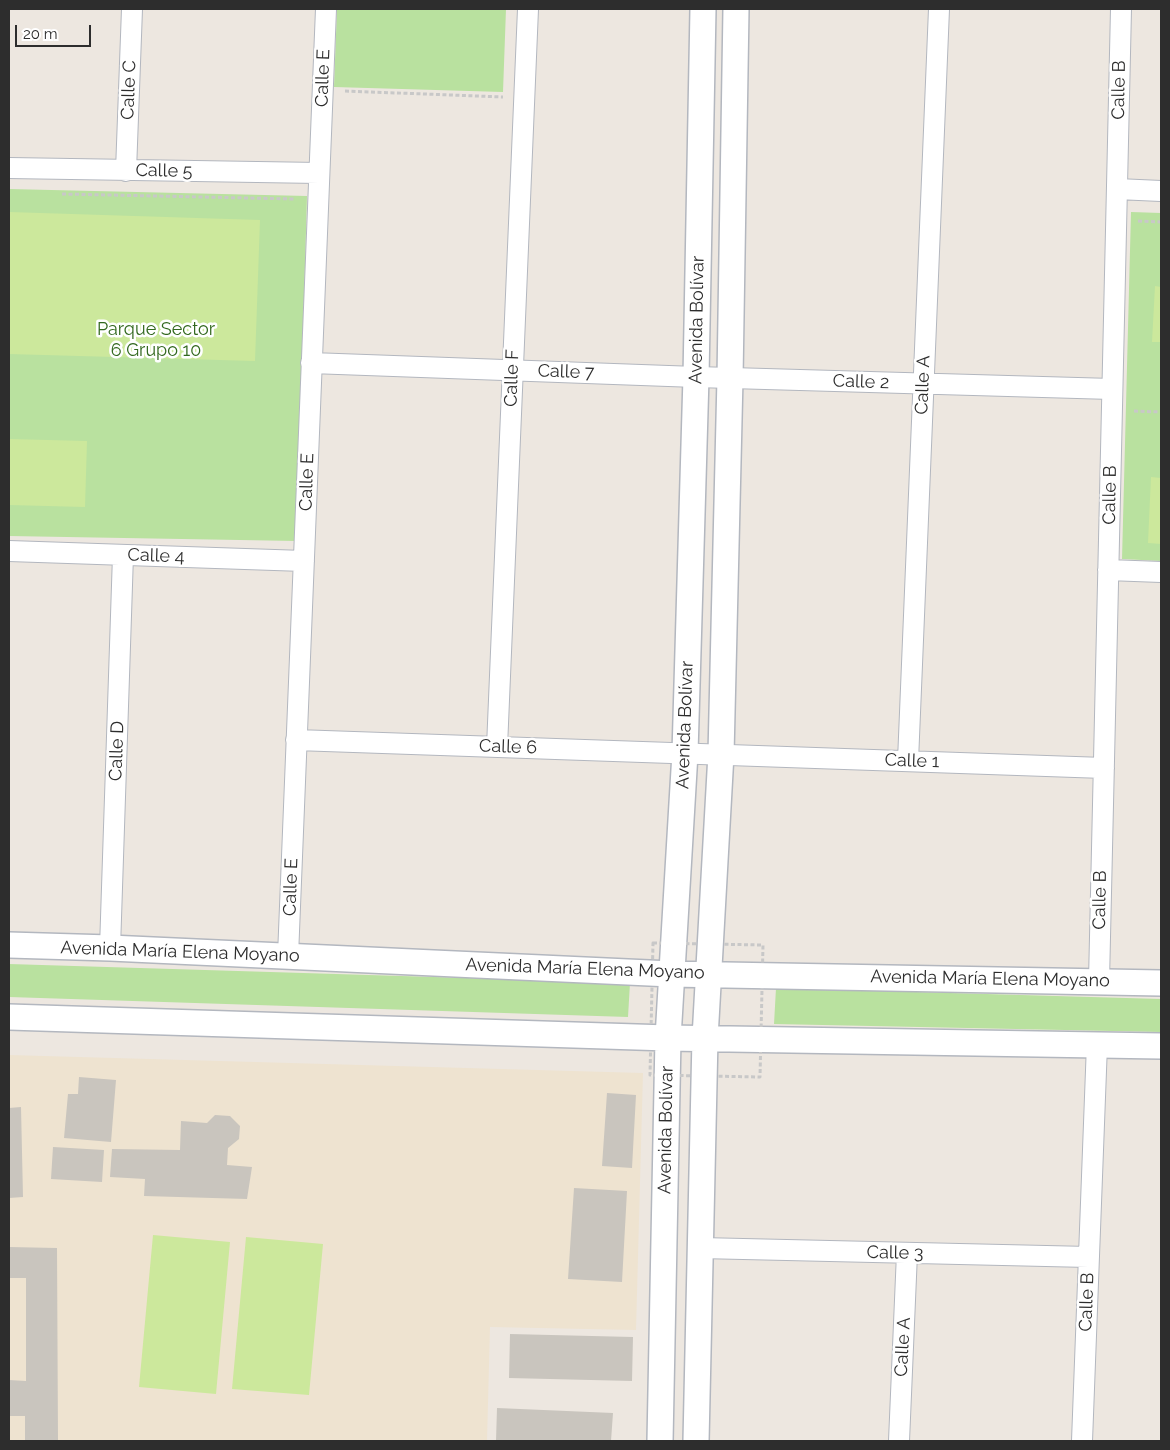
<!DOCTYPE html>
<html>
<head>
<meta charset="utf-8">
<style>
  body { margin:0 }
  #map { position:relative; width:1170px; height:1450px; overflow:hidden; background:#ede7e0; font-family:Raleway,sans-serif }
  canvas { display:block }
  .frame { position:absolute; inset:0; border:10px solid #2d2d2d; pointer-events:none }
  .scale { position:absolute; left:15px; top:25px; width:76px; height:22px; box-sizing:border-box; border:2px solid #2d2d2d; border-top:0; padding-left:6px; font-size:15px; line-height:18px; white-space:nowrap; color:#2d2d2d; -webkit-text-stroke:4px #fff; paint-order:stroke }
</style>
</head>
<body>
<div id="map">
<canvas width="1170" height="1450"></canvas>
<div class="frame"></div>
<div class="scale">20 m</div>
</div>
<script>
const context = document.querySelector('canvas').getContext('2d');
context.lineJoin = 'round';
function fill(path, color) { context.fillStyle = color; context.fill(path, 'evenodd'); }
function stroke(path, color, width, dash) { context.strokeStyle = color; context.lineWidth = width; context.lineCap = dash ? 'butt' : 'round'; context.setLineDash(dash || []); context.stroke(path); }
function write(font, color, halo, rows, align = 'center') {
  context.font = font + ' Raleway,sans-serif'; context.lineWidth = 5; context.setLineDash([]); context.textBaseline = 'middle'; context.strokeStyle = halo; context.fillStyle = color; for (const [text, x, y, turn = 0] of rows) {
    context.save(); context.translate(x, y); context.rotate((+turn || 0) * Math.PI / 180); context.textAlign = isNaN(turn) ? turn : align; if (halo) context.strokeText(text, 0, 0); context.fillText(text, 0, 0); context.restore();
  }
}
const education = new Path2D(`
  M9,1055L643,1073L636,1330L490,1327L487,1441H9Z`);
const green = new Path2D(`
  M337,9H506L503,92L334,87Z
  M9,189L307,196L297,541L9,536Z
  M1131,212L1161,213V561L1122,559Z
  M9,964L630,983L628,1017L9,997Z
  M776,988L1161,999V1032L774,1024Z`);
const pitch = new Path2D(`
  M9,212L260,220L255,361L9,354Z
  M1155,286L1161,287V342H1152Z
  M9,439L87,441L85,507L9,505Z
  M1151,477L1161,478V544L1148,543Z
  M153,1235L230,1242L216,1394L139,1387Z
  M246,1237L323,1244L309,1395L232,1389Z`);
const building = new Path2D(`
  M79,1077L116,1080L111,1142L64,1138L68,1094H78Z
  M607,1093L636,1095L632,1168L602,1166Z
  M21,1107L23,1197L9,1198V1108Z
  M215,1115L230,1116L240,1126L239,1139L228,1148L227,1165L252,1167L247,1199L144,1196L145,1179L110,1177L112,1149L180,1150L181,1121L207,1123Z
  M53,1147L104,1150L102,1182L51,1179Z
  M574,1188L627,1191L622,1282L568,1279Z
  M9,1247L57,1248L58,1441H25V1416H9V1380L26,1381V1278H9Z
  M510,1334L633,1337L632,1381L509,1378Z
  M497,1408L613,1413L611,1441H496Z`);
const path = new Path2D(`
  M345,91L503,97
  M62,194L295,199
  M1138,221L1161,222
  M1134,411L1161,412
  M653,943L763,945L760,1077L650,1075Z`);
const minor = new Path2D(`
  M9,168L319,173
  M126,171L132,9
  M1117,189L1161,191
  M311,363L696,377L1112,389
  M9,551L304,561
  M1108,570L1161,572
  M296,740L1104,768
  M497,747L528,9
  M908,761L939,9
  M110,948L123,555
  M288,956L326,9
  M1099,981L1121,9
  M700,1248L1089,1257
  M899,1441L907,1253
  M1082,1441L1097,1044`);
const tertiary = new Path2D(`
  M9,945L110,948L671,974L1161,983
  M9,1017L668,1038L1161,1046
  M660,1441L668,1038L685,753L696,377L703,9
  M696,1441L705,1038L721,754L730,378L736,9`);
const streetNames = [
  ["Calle E",323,78,-88],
  ["Calle C",129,90,-88],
  ["Calle B",1119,90,-89],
  ["Calle 5",164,171,1],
  ["Avenida Bolívar",697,320,-89],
  ["Calle 7",566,372,2],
  ["Calle F",512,378,-88],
  ["Calle 2",861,382,2],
  ["Calle A",923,385,-88],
  ["Calle E",307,482,-88],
  ["Calle B",1110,495,-89],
  ["Calle 4",156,556,2],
  ["Avenida Bolívar",685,725,-88],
  ["Calle 6",508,747,2],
  ["Calle D",117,751,-88],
  ["Calle 1",912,761,2],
  ["Calle E",291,887,-88],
  ["Calle B",1100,900,-89],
  ["Avenida María Elena Moyano",180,952,2],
  ["Avenida María Elena Moyano",585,969,2],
  ["Avenida María Elena Moyano",990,979,1],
  ["Avenida Bolívar",666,1130,-89],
  ["Calle 3",895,1253,1],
  ["Calle B",1087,1302,-88],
  ["Calle A",903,1347,-87]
];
const parkNames = [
  ["Parque Sector",156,330],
  ["6 Grupo 10",156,351]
];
fill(education, '#eee3d0');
fill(green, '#b9e19f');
fill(pitch, '#cce89c');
fill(building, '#c9c5be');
stroke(minor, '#b3b7bf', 22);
stroke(tertiary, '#b3b7bf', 28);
stroke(path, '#c8c8c8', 3, [4, 2.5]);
stroke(minor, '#fff', 20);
stroke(tertiary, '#fff', 25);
write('18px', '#2d2d2d', '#fff', streetNames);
write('18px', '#32681e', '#fff', parkNames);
</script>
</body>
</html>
